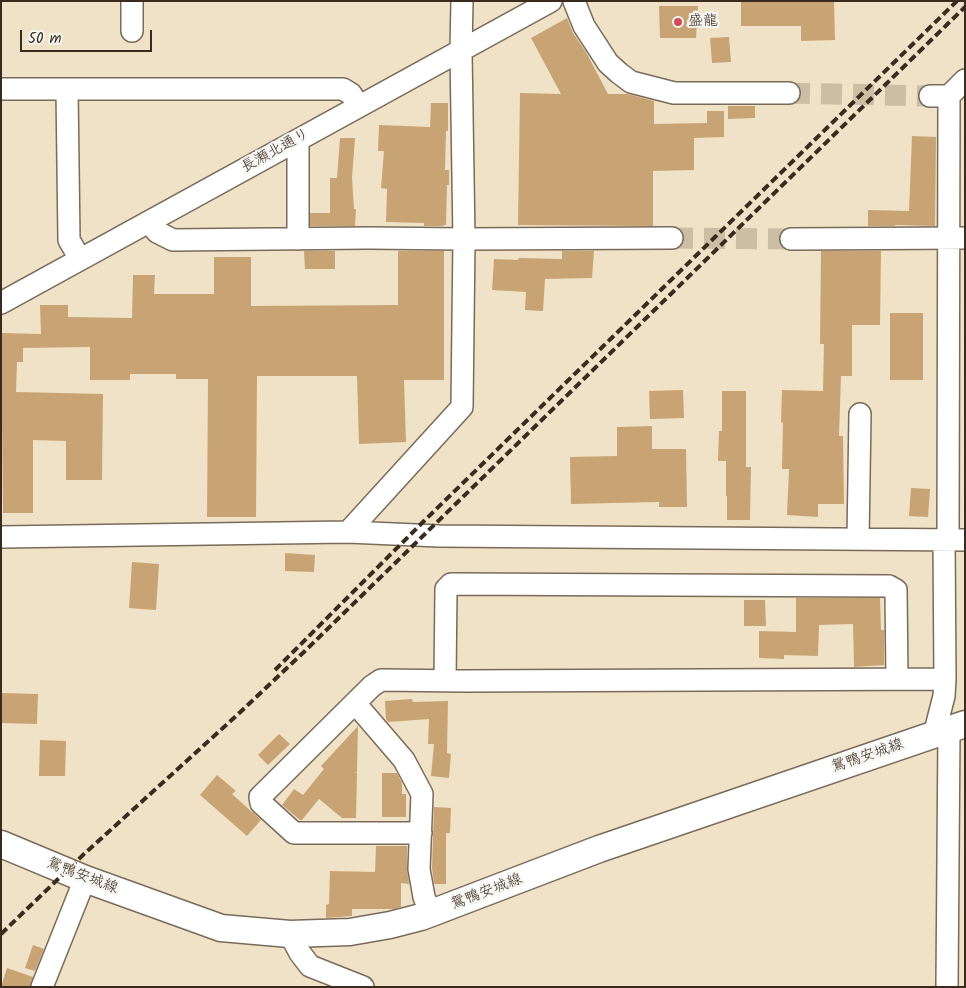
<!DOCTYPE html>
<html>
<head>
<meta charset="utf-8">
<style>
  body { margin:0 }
  #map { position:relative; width:966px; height:988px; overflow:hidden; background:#f0e2c7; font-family:Kalam,sans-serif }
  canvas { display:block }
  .frame { position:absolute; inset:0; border:2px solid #3b2a1e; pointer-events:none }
  .scale { position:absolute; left:20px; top:30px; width:132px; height:22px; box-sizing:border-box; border:2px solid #3b2a1e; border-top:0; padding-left:6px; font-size:15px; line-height:18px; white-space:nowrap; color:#3b2a1e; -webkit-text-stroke:4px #f6f6f2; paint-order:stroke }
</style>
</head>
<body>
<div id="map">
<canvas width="966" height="988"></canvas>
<div class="frame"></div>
<div class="scale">50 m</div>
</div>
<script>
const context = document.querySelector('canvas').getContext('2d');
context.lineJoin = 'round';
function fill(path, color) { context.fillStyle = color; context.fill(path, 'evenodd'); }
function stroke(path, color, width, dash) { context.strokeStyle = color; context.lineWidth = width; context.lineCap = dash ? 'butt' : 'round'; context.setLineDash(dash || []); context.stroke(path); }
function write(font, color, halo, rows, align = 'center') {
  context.font = font + ' Kalam,"Klee One",sans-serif'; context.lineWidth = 4.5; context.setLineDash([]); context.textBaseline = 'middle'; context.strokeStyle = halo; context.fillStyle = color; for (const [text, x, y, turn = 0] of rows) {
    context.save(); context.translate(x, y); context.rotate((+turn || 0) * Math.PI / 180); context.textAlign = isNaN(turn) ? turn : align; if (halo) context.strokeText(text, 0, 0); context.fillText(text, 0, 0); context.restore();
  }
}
const building = new Path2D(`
  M741,1H834L835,40L801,41V26H741Z
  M659,6H698L696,38H660Z
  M567,18L573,33L586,52L608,94H628L654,101V124L707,123V111H724V137L694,138V170L653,171V226L518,225L520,93L561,94L531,38Z
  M729,37L731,62L712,63L710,38Z
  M431,103H448V131H446L445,170H449V185H447L446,225H443L444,226H424V223L386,222L387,189L381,188L384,151H378L379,125L430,127Z
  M728,106H755V118L728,119Z
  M912,136L936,137L935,226L895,225V226H868V210L909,211Z
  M340,138H355L352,178L354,209H356L355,226H310V213H330V178H337Z
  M304,251H335V269H305Z
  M398,251H444V380H404L406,442L359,444L357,376H257L256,517H207L208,379H176V374H130V380H90V347L23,348V362H17L16,392L103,394L102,480H66V441L33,440V513H3L1,333L41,334L40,305H68V317L132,318L133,275H155L154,294H214V257H251V306L398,305Z
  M562,251H594L592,278L545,279L543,311L525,310L526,292L492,290L494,259L518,260L519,258L562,259Z
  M821,251H881L880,325H852V376H841L839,436H843L844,504H818V517L787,515L789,469H782L783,423L781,422L782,390L823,391L824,344H820Z
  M890,313H923V380H890Z
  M683,390L684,418L650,419L649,391Z
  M722,391H746V467H751L750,520H727V496H726V461H718L719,431H722Z
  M652,426V449H686L687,507H659V502L571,504L570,457L617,456V427Z
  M911,488L930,489L928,517L909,516Z
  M285,553L315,555L314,572L285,571Z
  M132,562L159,564L156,610L129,608Z
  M796,598H880L881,630H884V665L854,667L853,624L819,625L818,656L784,655V659L759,658V631L796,632Z
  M744,600H765L766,626H744Z
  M1,693L38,694L37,724L1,723Z
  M412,699L413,702L448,701L447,753L451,754L449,778L431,776L434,744H428L429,719L388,722L386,719L385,701Z
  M358,726L357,772L355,773H357L356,818H342L319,799L302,820H300L282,805L294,789L303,795L324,769L321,766Z
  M279,734L290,744L268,765L258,755Z
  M40,740L66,741L65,776H39Z
  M382,773H397L402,783V794H406V817H382Z
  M217,775L236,791L232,794L261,820L247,836L200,795Z
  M434,807L451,808L450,833H446V884H434L432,868Z
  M376,846H407V869L409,884L401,883V907L394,909H352V916L326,918V905L329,904L330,871L375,872Z
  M33,945L44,949L35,971L25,968Z
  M7,968L33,977L30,987H1Z`);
const minorTunnel = new Path2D(`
  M789,93L930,96
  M672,238L791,239`);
const minor = new Path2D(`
  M574,1L584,26L608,63L619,73L631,82L674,93H789
  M132,31V1
  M1,89H343L351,94L359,106
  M67,90L69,240L80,259
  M930,96H949L965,80
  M298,141V239
  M149,222L157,232L173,240L368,238L464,239L672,238
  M791,239L965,238
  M1,303L551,1
  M348,532L462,407L464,239L461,52L462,1
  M1,537L348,532L439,536L965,540
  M858,539L860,414
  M948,540L949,96
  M445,680L446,589L451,584L889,586L896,590L897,679
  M355,703L404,760L422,794L419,869L424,897L431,914
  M934,735L944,696L945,679L944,540
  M421,833H294L261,803L260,797L372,686L381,680L464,681L945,679
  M290,934L300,953L310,966L363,987
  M42,987L85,879
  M947,987L949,730`);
const major = new Path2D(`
  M1,844L85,879L221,928L290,934L350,932L390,925L421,917L599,849L965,724`);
const rail = new Path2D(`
  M275,670L424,521L957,1
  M1,934L83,855L235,717L305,651L965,7`);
const markers = [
  [678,22,5,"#d1495b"]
];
const poiNames = [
  ["盛龍",688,22]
];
const streetNames = [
  ["長瀬北通り",276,152,-29],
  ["鴛鴨安城線",868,757,-19],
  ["鴛鴨安城線",82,877,21],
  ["鴛鴨安城線",487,893,-21]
];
fill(building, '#c8a475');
stroke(minorTunnel, '#ccbda5', 21, [21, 11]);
stroke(minor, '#7a6a59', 24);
stroke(major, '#7a6a59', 29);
stroke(minor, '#fff', 21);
stroke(major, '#fff', 26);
stroke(rail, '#3b2a1e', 4, [8, 4]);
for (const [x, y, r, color] of markers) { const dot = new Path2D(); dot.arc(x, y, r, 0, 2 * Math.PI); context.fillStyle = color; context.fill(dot); stroke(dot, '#f6f6f2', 2); }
write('15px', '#3b2a1e', '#f6f6f2', poiNames, 'left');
write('15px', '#3b2a1e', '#f6f6f2', streetNames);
</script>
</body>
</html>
